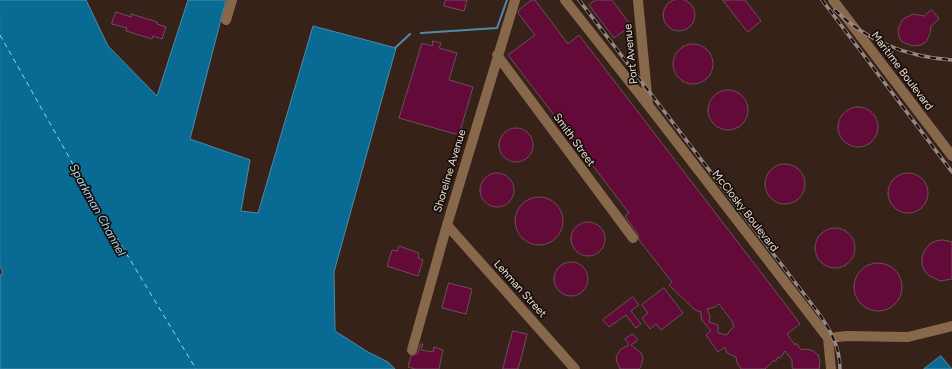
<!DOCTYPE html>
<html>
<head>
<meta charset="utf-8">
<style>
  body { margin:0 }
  canvas { display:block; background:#362219 }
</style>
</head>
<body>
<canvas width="952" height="369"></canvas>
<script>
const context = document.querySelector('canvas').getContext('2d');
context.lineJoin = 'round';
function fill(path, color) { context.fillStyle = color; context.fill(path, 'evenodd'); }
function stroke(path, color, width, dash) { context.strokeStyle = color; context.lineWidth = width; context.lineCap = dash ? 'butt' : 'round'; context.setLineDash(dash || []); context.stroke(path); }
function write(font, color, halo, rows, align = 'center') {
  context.font = font + ' Figtree,sans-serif'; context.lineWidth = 3.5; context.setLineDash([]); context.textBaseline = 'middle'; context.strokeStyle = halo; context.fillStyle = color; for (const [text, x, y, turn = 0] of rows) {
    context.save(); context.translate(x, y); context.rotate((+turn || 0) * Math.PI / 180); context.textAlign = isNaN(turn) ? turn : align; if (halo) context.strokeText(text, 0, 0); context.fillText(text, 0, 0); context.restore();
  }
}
const water = new Path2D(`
  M0,0H86L108,46L157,96L188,0H226L190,139L250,160L241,211L258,213L313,26L396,48L334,272L335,331L368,352L388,362L395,369H0V275H2V270L0,267Z
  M941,356L952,369H924Z`);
const stream = new Path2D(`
  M421,33L497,28L507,0
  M395,48L410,34`);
const ferry = new Path2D(`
  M0,35L82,180L196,369`);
const building = new Path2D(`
  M663 15a16 16 0 1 1 32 0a16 16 0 1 1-32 0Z
  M446,0H467L464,11L444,6Z
  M532,0H535L568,44L579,35L792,313L800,324L787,334L795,345L796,343L801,350L807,349L813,351L818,355L820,361L819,369H793L792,366V360L785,351L781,357L777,358L776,361H773L765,369H741L737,363L736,357L727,353L725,347L718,352L706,335L711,331L701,319L702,320L701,317V312L695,310L669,285L672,282L639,240L638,234L625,216L629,213L508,55L535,35L518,13L519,10ZM719,304L732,321L734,327L730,330L727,335L718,333V325L709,322L710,316L707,309L715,307Z
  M596,0H612L631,26L614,38L589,5Z
  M723,0H745L761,21L748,32Z
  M932,10L939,19L931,26L930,34L926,42L921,45L913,46L902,42L899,37L898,29L903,19L913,14L924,16Z
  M116,12L131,17V14L157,22V24L166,27L162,39L153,36L152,39L126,31L127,28L112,24Z
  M433,41L441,43L439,48L457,53L449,80L473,87L459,135L399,118L422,43L432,46Z
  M673 64a20 20 0 1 1 40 0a20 20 0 1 1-40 0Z
  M708 110a20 20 0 1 1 40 0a20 20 0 1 1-40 0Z
  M838 127a20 20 0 1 1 40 0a20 20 0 1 1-40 0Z
  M499 145a17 17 0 1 1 34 0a17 17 0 1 1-34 0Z
  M765 184a20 20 0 1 1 40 0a20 20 0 1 1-40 0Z
  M888 193a20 20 0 1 1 40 0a20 20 0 1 1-40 0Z
  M480 190a17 17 0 1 1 34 0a17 17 0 1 1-34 0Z
  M515 221a24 24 0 1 1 48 0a24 24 0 1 1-48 0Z
  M571 239a17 17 0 1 1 34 0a17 17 0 1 1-34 0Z
  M815 248a20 20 0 1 1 40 0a20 20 0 1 1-40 0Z
  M943,240L952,242V279L940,281L928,275L924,270L922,264V257L925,250L930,244L936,241Z
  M399,246L419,253L418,258L423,260L418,276L387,266L392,250L397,251Z
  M554 279a17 17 0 1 1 34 0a17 17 0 1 1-34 0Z
  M854 287a24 24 0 1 1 48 0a24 24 0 1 1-48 0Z
  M449,283L472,289L466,314L442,308Z
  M664,288L683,313L661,330L656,324L650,329L642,318L648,313L642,305Z
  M633,297L639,305L631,311L641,324L636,328L626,315L609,327L603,320Z
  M513,331L527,334L523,351L518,369H503Z
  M633,334L638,340L631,345L641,353L643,358L641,366L639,369H620L617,362L616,357L621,349L629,345L625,339Z
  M421,344H423L421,350L433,352L434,347L443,350L439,369H415L408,367L411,356L417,354Z`);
const minor = new Path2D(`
  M565,0L648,105L828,338
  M638,0L648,105
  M833,0L952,156
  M226,20L232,0
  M497,55L633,238
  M447,225L575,369
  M828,338L847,336L908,337L952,326
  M828,338L831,369
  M412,350L447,225L515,0`);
const rail = new Path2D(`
  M579,0L817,311C830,329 840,347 840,369
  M822,0L952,172
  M835,10C867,41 907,57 952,60`);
const streetNames = [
  ["Port Avenue",631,54,-96],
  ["Maritime Boulevard",902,71,53],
  ["Smith Street",574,140,54],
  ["Shoreline Avenue",450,171,-73],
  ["McClosky Boulevard",745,211,52],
  ["Lehman Street",520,289,48]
];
const waterNames = [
  ["Sparkman Channel",97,210,61]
];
fill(water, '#096a93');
stroke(water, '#4c8ca7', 1);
stroke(stream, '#4c8ca7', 2);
stroke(ferry, '#a3d2ee', 1, [5, 4]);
fill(building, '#640a38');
stroke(building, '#6a5059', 1);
stroke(minor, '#87684b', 10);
stroke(rail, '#988780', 3.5);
stroke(rail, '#170e0a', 2, [6]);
write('11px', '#eadbd5', '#170e0a', streetNames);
write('italic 12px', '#a3d2ee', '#170e0a', waterNames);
</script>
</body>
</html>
